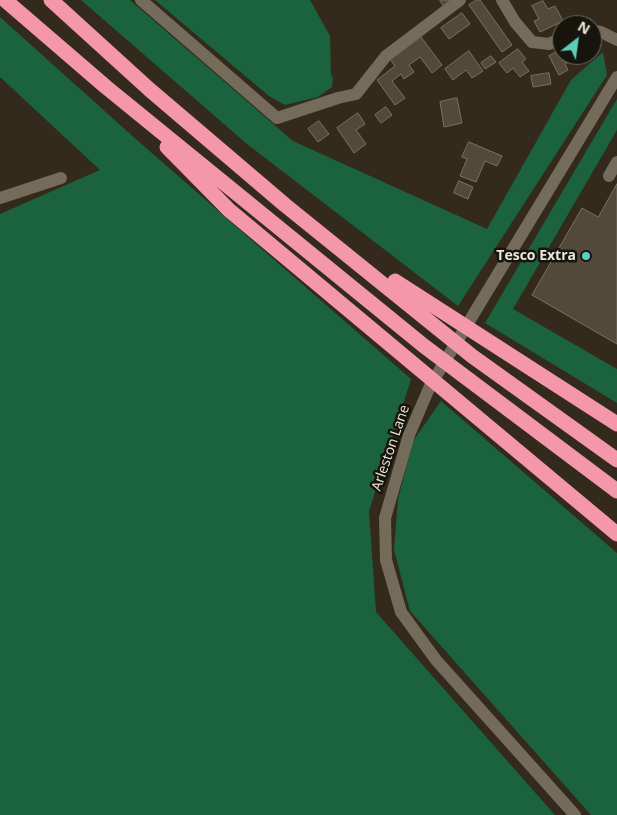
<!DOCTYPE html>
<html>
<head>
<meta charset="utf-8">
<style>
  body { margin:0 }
  #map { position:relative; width:617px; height:815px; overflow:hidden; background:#332a1c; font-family:"Open Sans",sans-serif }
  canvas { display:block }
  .north { position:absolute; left:552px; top:15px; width:50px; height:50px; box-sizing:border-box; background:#17140d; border:1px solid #6c6860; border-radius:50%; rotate:30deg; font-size:14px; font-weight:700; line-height:20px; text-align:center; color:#ece7dd }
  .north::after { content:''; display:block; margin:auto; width:18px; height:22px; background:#5acebd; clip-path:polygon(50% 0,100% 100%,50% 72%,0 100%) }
</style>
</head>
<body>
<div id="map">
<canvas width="617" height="815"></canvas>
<div class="north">N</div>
</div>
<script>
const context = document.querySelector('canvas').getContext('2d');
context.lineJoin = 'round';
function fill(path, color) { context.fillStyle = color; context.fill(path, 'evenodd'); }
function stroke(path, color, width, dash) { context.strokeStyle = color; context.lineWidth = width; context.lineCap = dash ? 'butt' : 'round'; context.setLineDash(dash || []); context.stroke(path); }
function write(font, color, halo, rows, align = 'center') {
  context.font = font + ' "Open Sans",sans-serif'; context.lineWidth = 5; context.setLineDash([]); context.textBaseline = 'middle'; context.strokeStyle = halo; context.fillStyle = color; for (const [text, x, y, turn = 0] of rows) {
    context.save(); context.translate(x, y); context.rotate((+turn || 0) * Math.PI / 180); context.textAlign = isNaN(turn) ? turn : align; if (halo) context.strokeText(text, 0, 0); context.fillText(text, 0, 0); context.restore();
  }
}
const green = new Path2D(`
  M81,0H130L293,141L487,229L571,80L603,52L607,75L458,306L247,144Z
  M155,0H310L330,36L331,75L333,78L332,87L318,97L285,105L269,96Z
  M0,17L138,141L411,379L369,511L376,612L555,815H0V214L100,170L0,77Z
  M617,99V130L513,309L617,369V403L485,323Z
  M441,401L617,553V815H591L410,611L394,550L398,499L413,441Z`);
const building = new Path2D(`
  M440,0H456L445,8Z
  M477,0H480L512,45L502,52L469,5Z
  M543,1L548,9L555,6L563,21L540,32L534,21L539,19L532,6Z
  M462,13L470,24L449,39L441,28Z
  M421,37L442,65L432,73L420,57L409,65L414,72L404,79L401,74L392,81L405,98L395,105L377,80L395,66L390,59Z
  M518,49L526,59L522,62L529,71L520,77L513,68L507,73L499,63Z
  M562,49V55H574L575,58L565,64L568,70L559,75L549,56Z
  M469,51L483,71L472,78L466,70L453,80L445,69Z
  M491,56L496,62L485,69L481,63Z
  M549,73L551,84L533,87L531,76Z
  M457,98L462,123L444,127L440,102Z
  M386,107L392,115L381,123L375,115Z
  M358,113L365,124L356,130L366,144L354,153L337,128Z
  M319,121L329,134L318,142L308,129Z
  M469,142L502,156L497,166L485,161L476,182L460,176L467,159L462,157Z
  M459,181L473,187L468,199L454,193Z
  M617,184V344L532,295L582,208L598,217Z`);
const minor = new Path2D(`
  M141,0L277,118L338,98L356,94L386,56L460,0
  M502,0L515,22L532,42L549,44L562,38
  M592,30L601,32L617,40
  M609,176L617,162
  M0,198L61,178
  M575,815L436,660L401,612L386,560L385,518L409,435L430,386L617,77`);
const highway = new Path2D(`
  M5,0L106,87L424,346L617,491
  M51,0L150,90L285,205L472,356L617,460
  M167,147L229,210L617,534
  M395,281L617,424`);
const markers = [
  [586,256,5,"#5acebd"]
];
const poiNames = [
  ["Tesco Extra",576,256]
];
const streetNames = [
  ["Arleston Lane",391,448,-71]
];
fill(green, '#1b623f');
fill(building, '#53493a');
stroke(building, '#7b7161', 1);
stroke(minor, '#746b5a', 12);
stroke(highway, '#f497aa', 15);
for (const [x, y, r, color] of markers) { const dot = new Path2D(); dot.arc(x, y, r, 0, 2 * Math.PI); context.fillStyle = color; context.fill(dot); stroke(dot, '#17140d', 2); }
write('bold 14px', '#ece7dd', '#17140d', poiNames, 'right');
write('14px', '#ece7dd', '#17140d', streetNames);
</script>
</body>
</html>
